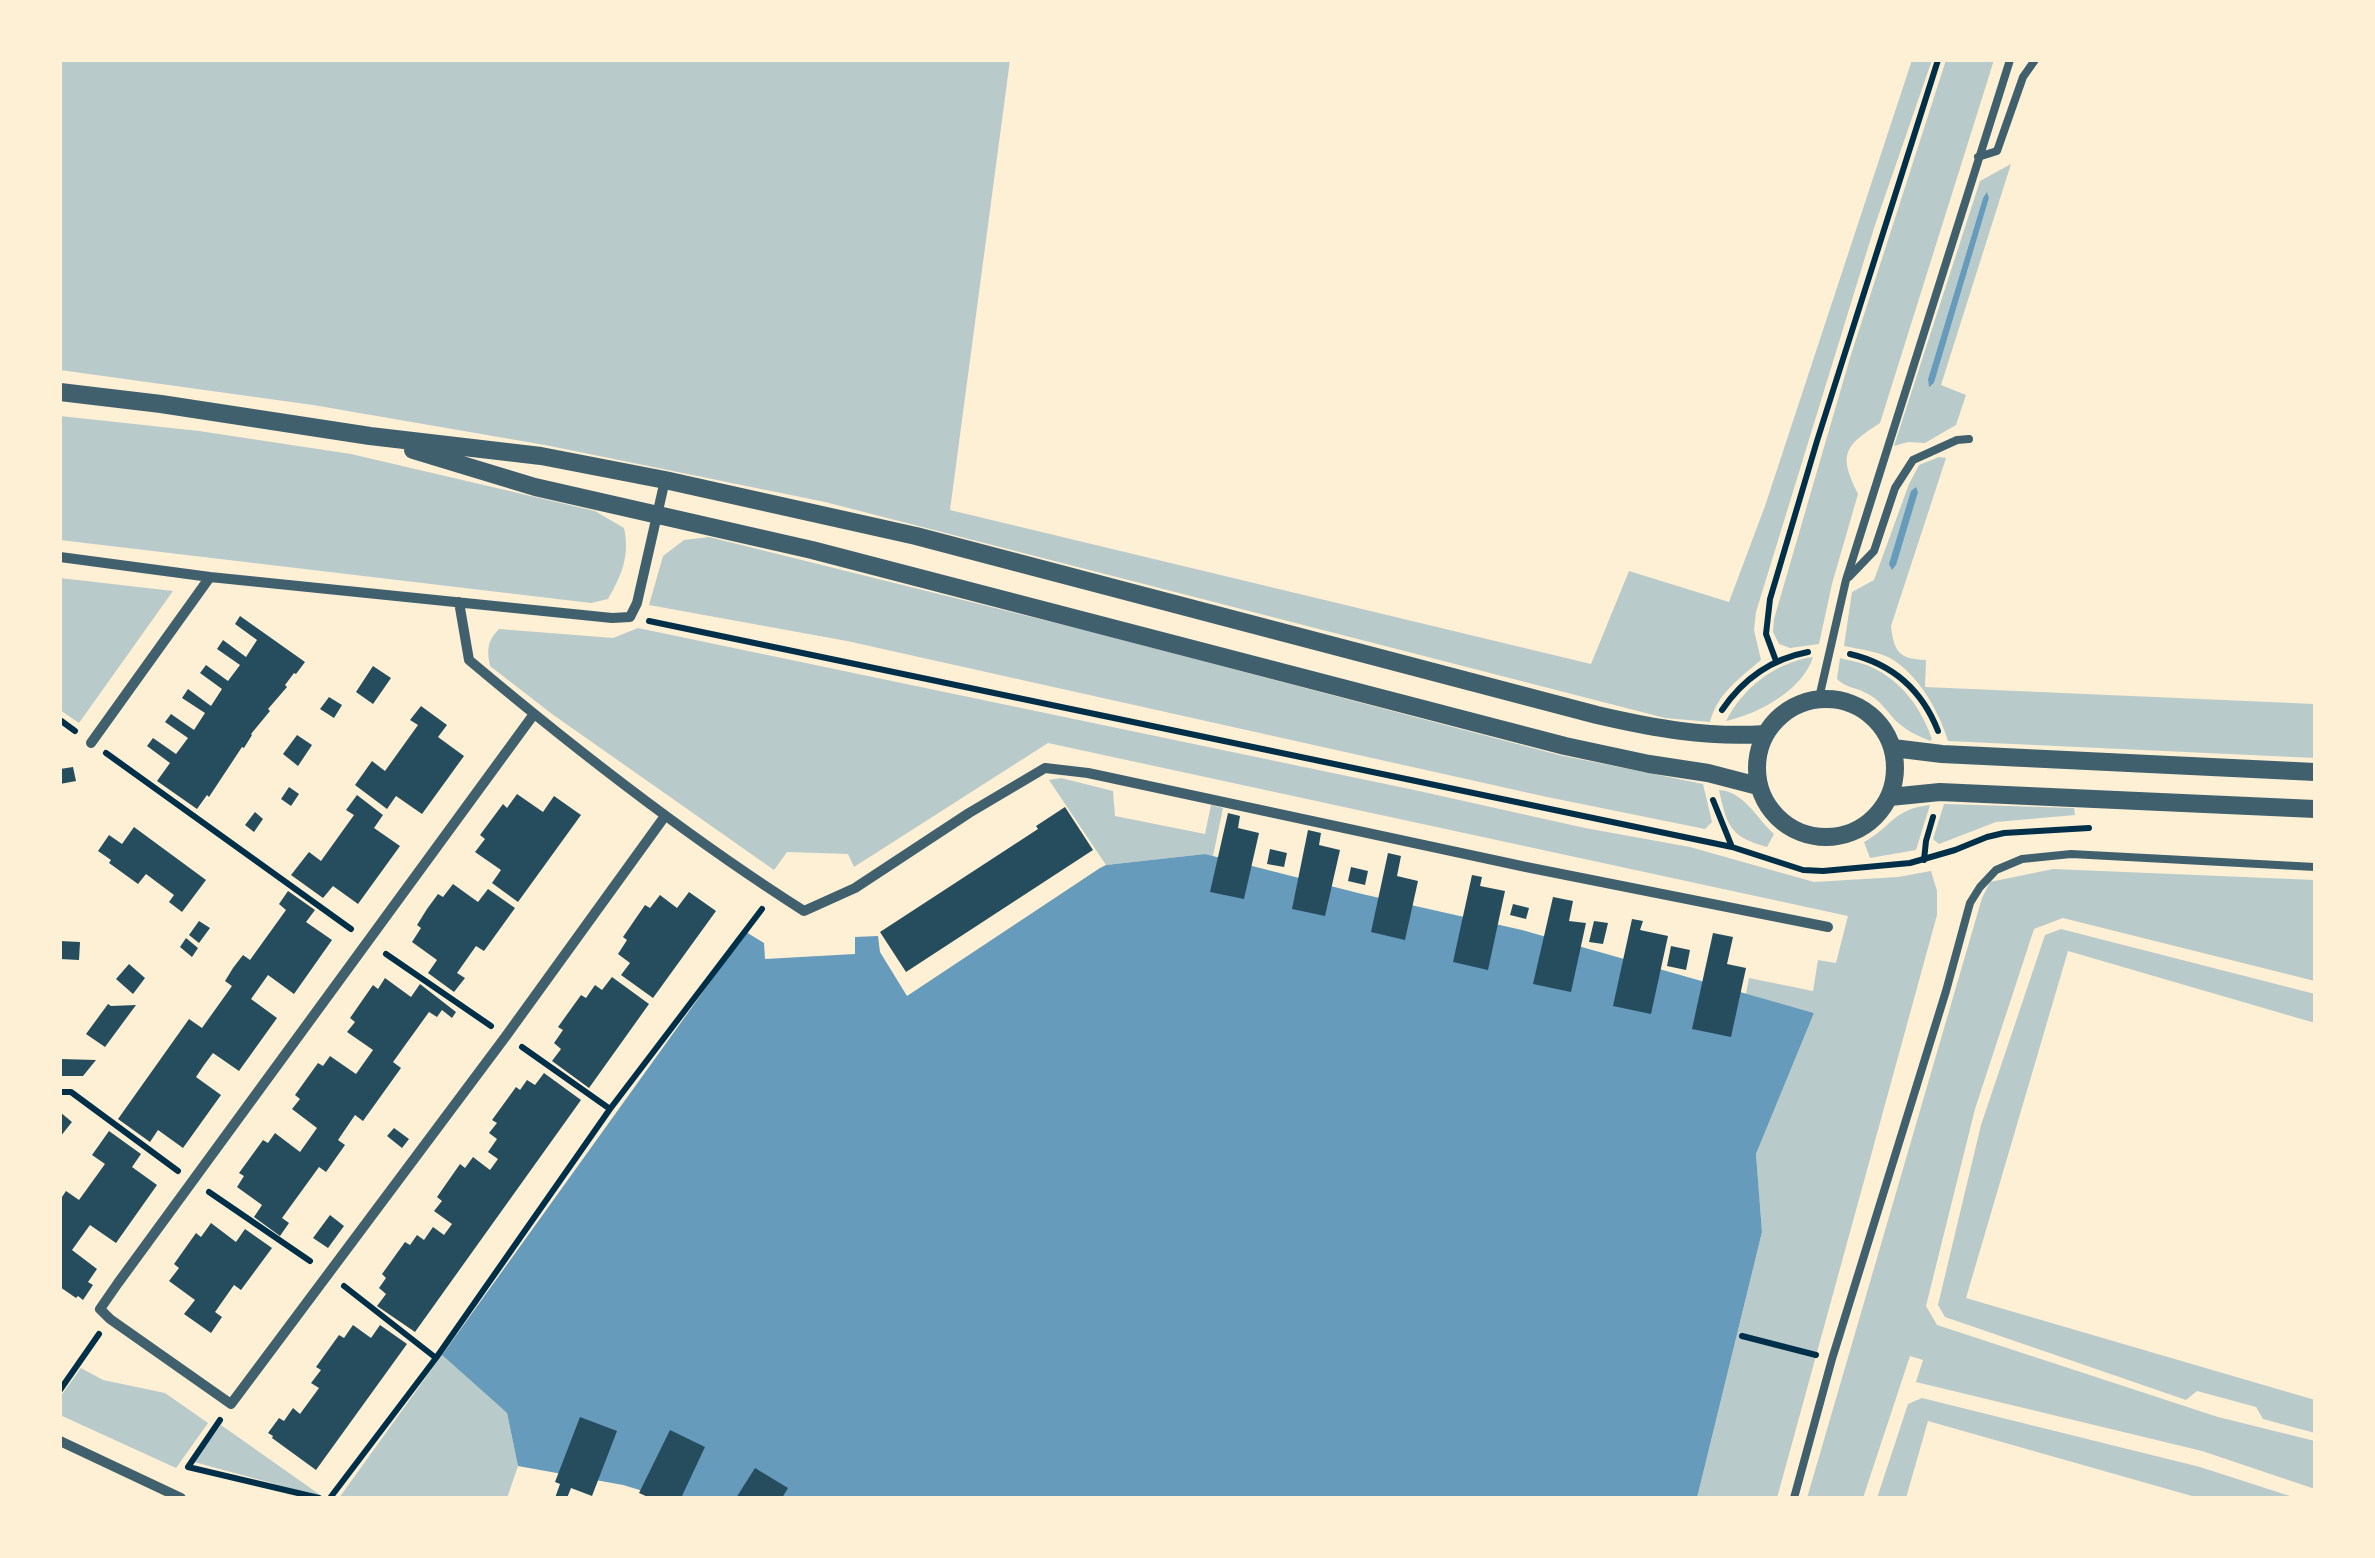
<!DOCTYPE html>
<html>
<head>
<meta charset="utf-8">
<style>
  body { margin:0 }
  #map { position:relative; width:2375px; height:1558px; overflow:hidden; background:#fdf0d5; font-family:Bitter,serif }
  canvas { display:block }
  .frame { position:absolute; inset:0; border:62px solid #fdf0d5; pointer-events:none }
</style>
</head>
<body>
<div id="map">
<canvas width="2375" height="1558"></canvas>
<div class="frame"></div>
</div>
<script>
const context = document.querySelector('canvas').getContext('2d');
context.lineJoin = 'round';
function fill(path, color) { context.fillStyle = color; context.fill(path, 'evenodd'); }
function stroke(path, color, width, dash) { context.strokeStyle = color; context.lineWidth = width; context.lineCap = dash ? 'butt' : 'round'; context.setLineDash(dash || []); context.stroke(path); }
const green = new Path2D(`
  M60,60H1010L950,510L1591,664L1629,571L1729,602L1765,506L1912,60H1932L1875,225L1756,612L1754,630L1761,660C1740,678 1717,694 1710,722L1665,718L825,502L545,445L313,405L60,370Z
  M1946,60H1994L1880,423C1844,446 1838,454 1858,494L1832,584L1819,644L1790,648L1779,644L1773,632L1774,619L1850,358Z
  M2011,164L1941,385L1966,395L1956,425L1925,443L1908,442L1894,446L1980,181ZM1987,193L1989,198L1934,383L1929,385L1928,379L1983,198Z
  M60,416L199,431L351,454L595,511L624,528C630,555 622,575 608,599L591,603L60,540Z
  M1939,457L1946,458L1891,626C1894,652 1899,659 1926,660L1925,687L2315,704V758L1948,741C1939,711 1918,674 1890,658C1876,651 1858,649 1844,646L1852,592L1874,580L1909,484L1919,465Z
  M709,537L1092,632L1559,755L1703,784L1712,822L1705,829L1547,797L847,641L649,605L663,556L684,540Z
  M60,578L173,591L79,723L60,710Z
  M638,628L1419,791L1585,828L1690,847L1814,882L1898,877L1931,871L1937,891V915L1777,1498H1697L1762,1232L1756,1154L1814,1013L1746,994L1749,978L1813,991L1818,960L1836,963L1848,916L1048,743L854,867L848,854L787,852L774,870L552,714L490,666C487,650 487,641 499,629L613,638Z
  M1813,657C1803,690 1758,714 1726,721C1743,688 1774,663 1813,657Z
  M1840,658C1850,661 1861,662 1871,667C1902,681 1921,708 1932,739L1930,741C1918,736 1905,730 1895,720C1886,710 1879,699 1866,693C1855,687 1846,688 1837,679Z
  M1061,778L1113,791L1115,816L1205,834L1211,805L1223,808L1213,856L1205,854L1106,865L1049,780Z
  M1719,790C1744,791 1757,819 1774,834L1767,847C1730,837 1727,826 1719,790Z
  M1944,804L2074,808L2075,815L1996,822L1939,844L1933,839Z
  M1930,805L1916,850L1870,858L1864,842C1893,826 1893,809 1930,805Z
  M2053,869L2315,880V981L2063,918L2034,929L1975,1109L1926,1306L1937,1325L2218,1417L2315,1441V1489L2202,1451L1916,1382L1923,1360L1910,1356L1863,1498H1807L1982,898L1990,882Z
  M2061,929L2315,994V1023L2068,951L1966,1298L2315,1400V1433L2263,1419L2256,1407L2197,1391L2186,1400L1945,1317L1938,1305L1981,1125L2045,935Z
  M442,1355L507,1413L518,1466L507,1498H339Z
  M81,1368L103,1380L165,1393L208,1423L176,1468L60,1415V1397Z
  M1922,1398L2200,1467L2296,1498H2199L1928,1421L1906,1498H1877L1908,1404Z
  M221,1425L323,1497L194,1462Z`);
const water = new Path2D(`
  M1987,192L1989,198L1934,383L1929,387L1928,379L1983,198Z
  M1916,487L1918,492L1896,565L1892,570L1889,564L1911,491Z
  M1205,854L1362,894L1522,930L1814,1013L1756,1154L1762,1232L1697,1498H666L623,1485L518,1466L507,1413L442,1355L746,932L764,943L765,959L855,954V937L878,936L880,952L907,996L1100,868L1106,865Z`);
const building = new Path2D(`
  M240,616L305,662L296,674L294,673L285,685L287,687L268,709L270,711L251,734L252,735L244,748L242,747L209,797L207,795L197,809L157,781L170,763L147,746L153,738L176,754L188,738L165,722L171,714L194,730L205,713L182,698L188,689L211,706L222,689L200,673L206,665L228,681L240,665L217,649L223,640L246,657L257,640L235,624Z
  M373,666L391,678L373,704L356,692Z
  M329,697L342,705L334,718L320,709Z
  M421,706L447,725L438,737L464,756L422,814L396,796L387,809L355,785L372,761L385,771L418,725L410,720Z
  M297,735L312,745L298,766L283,754Z
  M73,767L76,781L60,784V769Z
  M289,787L299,794L291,806L281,799Z
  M517,794L543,812L554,796L581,815L518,902L492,883L501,870L475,852L485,839L480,835L503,804L507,808Z
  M357,795L383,815L374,828L400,846L358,904L333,886L323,898L291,875L309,852L321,861L354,815L346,810Z
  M1065,807L1093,850L906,972L880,932L1038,829L1036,826Z
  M255,812L263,819L254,832L245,825Z
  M1228,813L1240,816L1238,828L1259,833L1244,899L1210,892Z
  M134,827L206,880L182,912L169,902L174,895L146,874L138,884L109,863L111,860L98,851L109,835L122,844Z
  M1308,830L1321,833L1319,845L1340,850L1325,916L1292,909Z
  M1270,849L1287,853L1284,867L1267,864Z
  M1388,853L1401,856L1397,876L1418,881L1405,940L1371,932Z
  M1351,867L1368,871L1365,885L1348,881Z
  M1472,875L1482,877L1480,886L1505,891L1488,970L1453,962Z
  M453,884L478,902L488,889L515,908L484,951L476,946L457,973L465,978L454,992L428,973L437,960L412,942L421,928L417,925L427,909L438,894L443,897Z
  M288,891L315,910L306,922L332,940L294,994L268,975L251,999L277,1018L239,1071L213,1053L204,1065L196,1077L221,1095L183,1148L158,1130L150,1142L118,1119L189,1019L202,1028L232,986L225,981L233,968L243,955L250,960L286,910L279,904Z
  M689,892L716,911L653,998L621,975L630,963L618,954L627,940L623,937L645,905L650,908L660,895L677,908Z
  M1553,897L1573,901L1569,921L1586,923L1571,992L1533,984Z
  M1513,904L1529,908L1526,919L1510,915Z
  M1632,919L1643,921L1640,930L1668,936L1651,1014L1613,1006Z
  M199,921L210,928L199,943L189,935Z
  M1594,921L1608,923L1603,944L1589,942Z
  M1713,933L1733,937L1727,964L1746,968L1731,1037L1692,1029Z
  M186,938L198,948L192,957L180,947Z
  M60,941L80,942L79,960L60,959Z
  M1671,946L1690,950L1686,970L1667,966Z
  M129,964L145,978L133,994L116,979Z
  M612,977L649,1004L589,1088L552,1061L561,1049L554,1043L563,1030L558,1027L581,995L586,998L595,985L602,990Z
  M385,978L411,997L420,984L456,1012L452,1018L442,1010L437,1017L429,1012L393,1062L401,1068L363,1121L355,1115L338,1140L345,1145L326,1172L319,1167L282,1218L289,1223L280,1236L254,1217L262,1205L237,1187L244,1176L239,1173L263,1140L268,1143L275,1133L300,1152L317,1128L292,1109L300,1099L295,1095L318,1063L323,1066L330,1056L356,1074L373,1050L347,1032L355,1022L350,1018L373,985L378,989Z
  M108,1004L111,1006L136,1005L105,1047L86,1034Z
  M60,1059L96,1060L83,1076H60Z
  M544,1073L581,1100L415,1332L377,1306L386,1294L379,1288L386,1278L382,1274L405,1242L410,1245L417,1235L424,1240L433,1227L444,1235L452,1224L434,1211L442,1201L437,1197L460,1164L465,1168L473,1157L490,1170L498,1159L488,1152L497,1139L489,1133L497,1123L492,1120L516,1087L520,1090L527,1080L535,1085Z
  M60,1112L72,1122L60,1137Z
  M394,1128L409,1139L402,1148L387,1136Z
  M109,1131L141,1154L132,1167L157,1185L116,1243L90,1225L72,1250L97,1269L88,1282L93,1285L83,1300L78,1296L76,1298L60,1287V1200L66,1191L79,1200L105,1164L92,1155Z
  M330,1215L344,1226L328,1248L313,1238Z
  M211,1223L236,1242L245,1229L272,1248L241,1290L234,1285L215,1312L222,1317L211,1333L184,1314L195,1300L169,1281L179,1268L174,1264L196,1233L201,1237Z
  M353,1325L371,1338L380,1325L407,1344L316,1470L272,1438L273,1436L268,1433L279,1418L284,1421L293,1408L300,1414L319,1388L311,1383L321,1370L316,1367L339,1335L344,1338Z
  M580,1417L617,1431L592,1496L571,1488L567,1498H555L560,1484L555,1482Z
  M670,1430L705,1447L681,1498H650L639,1493Z
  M755,1468L788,1488L782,1498H736Z`);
const path = new Path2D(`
  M649,621L1732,847L1803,870L1823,871L1910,863L1955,850L1987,837L2004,833L2089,828
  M1850,654C1892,664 1922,690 1938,731
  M1776,661L1766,634L1770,599L1817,441L1938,60
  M1722,710C1743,679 1771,659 1808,652
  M60,720L75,731
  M106,753L351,929
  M1713,800L1732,847
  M1924,860L1926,841L1933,817
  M386,954L491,1026
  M522,1047L610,1109
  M60,1092H71L178,1171
  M209,1192L310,1261
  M344,1286L436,1358
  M1742,1336L1816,1355
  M60,1390L99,1334
  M188,1467L319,1498
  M188,1467L220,1420
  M330,1498L436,1358L610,1109L762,909`);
const service = new Path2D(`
  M1978,157L1997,151L2023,77L2035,60
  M1849,577L1874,551L1895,488L1913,460L1957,440L1969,439
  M1819,698L1846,580L2010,60
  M1794,1498L1832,1359L1946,991L1970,903L1980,887L1996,870L2022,859L2071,854L2315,867`);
const minor = new Path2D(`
  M60,557L210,577L612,618L630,617L637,603L665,480
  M459,602L469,660C576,750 686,836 804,911L855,888L969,813L1045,768L1088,773L1526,867L1828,927
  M534,714L118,1283L100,1309L110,1319L231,1404L506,1036L665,816
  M91,743L210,577
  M60,1441L181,1498`);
const tertiary = new Path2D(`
  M60,392L161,404L370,436L541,456L665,480L916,536L1597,715C1653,728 1707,738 1765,734
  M413,450L535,487L812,550L1565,746L1649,764L1708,773L1758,786
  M1757 768a69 69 0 1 1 138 0a69 69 0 1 1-138 0Z
  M1893,748L1942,754L2315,772
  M1890,797L1940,792L2315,809`);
fill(green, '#b9caca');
fill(water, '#669bbc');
fill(building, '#264d5e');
stroke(path, '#003049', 6);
stroke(service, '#3f606c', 8);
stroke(minor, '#3f606c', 10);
stroke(tertiary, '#3f606c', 18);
</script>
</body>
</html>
